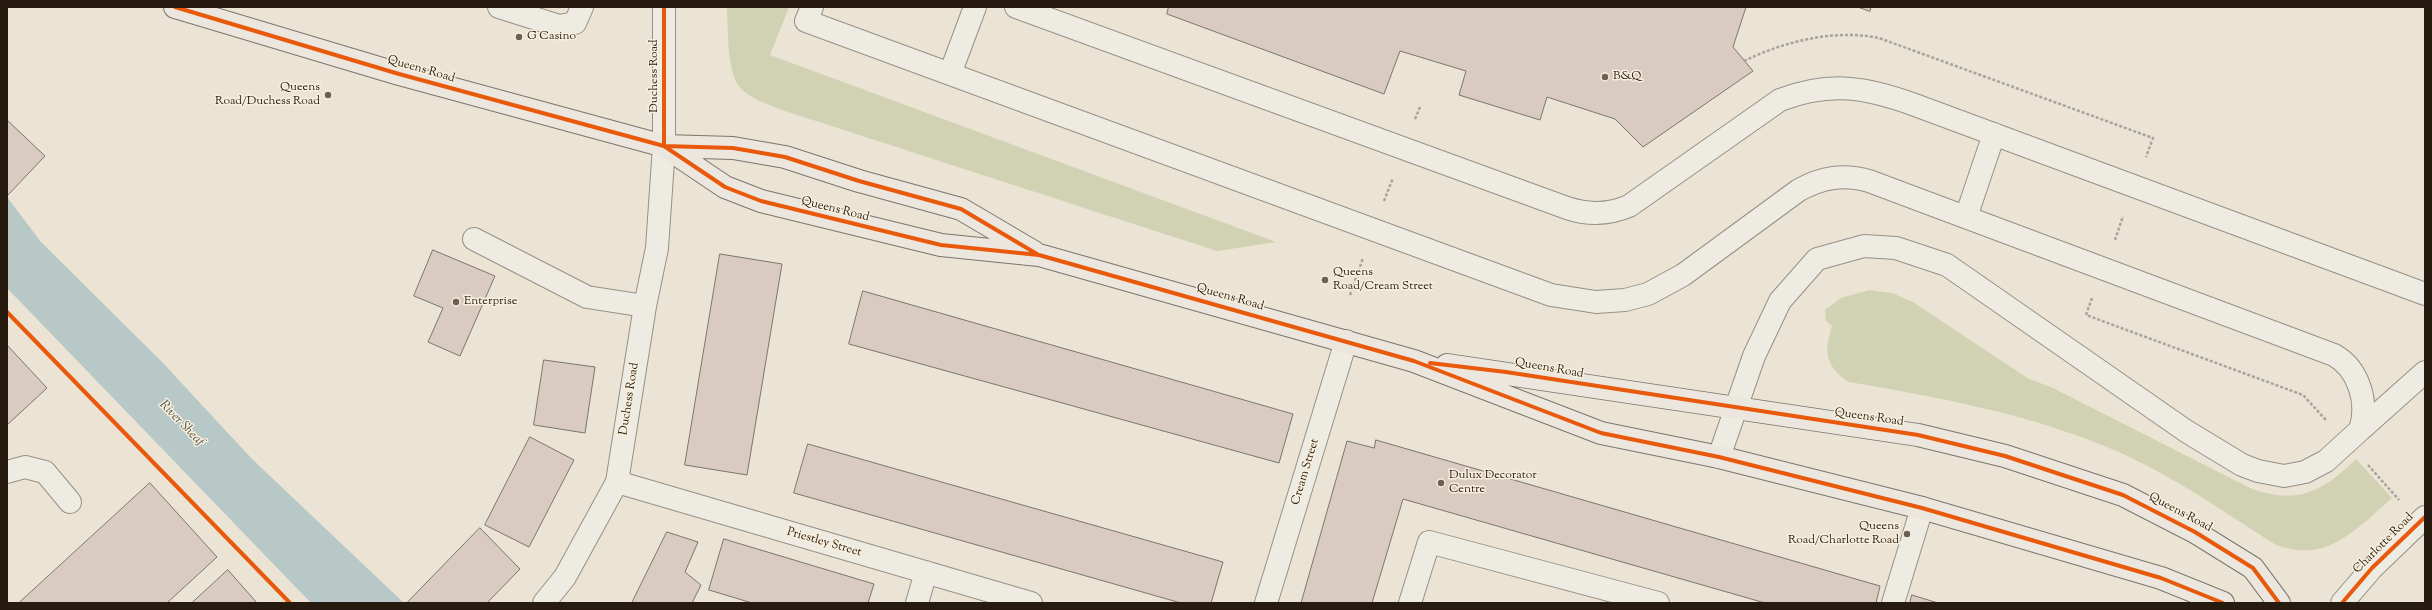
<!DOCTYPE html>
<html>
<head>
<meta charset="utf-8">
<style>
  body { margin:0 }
  #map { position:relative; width:2432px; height:610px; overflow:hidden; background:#ebe3d4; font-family:"Sorts Mill Goudy",serif }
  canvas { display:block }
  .frame { position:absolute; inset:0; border:8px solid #271a0f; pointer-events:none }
</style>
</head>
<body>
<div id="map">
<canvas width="2432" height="610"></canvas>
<div class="frame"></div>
</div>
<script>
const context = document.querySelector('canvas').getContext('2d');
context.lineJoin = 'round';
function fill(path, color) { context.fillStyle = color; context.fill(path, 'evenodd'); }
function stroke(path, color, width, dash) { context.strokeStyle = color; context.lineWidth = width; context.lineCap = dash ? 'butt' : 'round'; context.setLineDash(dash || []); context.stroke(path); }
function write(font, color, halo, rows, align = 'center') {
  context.font = font + ' "Sorts Mill Goudy",serif'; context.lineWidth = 3; context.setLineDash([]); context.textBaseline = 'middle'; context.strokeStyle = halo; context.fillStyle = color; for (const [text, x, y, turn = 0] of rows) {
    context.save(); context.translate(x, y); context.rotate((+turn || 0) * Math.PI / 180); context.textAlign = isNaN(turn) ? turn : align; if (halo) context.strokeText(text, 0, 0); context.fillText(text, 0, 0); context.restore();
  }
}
const green = new Path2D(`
  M727,7H789L770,55L1276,242L1217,251L779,109C765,103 748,98 739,86C727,72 728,26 727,7Z
  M1869,290L1892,293L1913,302L2029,379L2051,387L2252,489C2299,505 2323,491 2356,459L2392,498C2356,529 2328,564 2276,545C2224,512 2172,475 2114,450C2030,414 1938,397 1848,382C1825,365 1824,352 1832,326L1826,321L1825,310L1841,298Z`);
const water = new Path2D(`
  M7,197L41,242L163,363L252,459L404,603H311L7,288Z`);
const building = new Path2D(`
  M1169,7H1746L1733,47L1753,71L1643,147L1615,119L1547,97L1540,120L1459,95L1466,71L1400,51L1384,94L1167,14Z
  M1858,7H1871L1870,11Z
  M7,120L45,156L7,196Z
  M433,250L495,276L460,356L428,342L443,308L414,296Z
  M720,254L782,264L747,475L685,465Z
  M863,291L1293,414L1279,463L849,344Z
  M7,345L47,388L7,425Z
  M544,360L595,367L585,433L534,425Z
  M530,437L574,460L529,547L485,525Z
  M1376,440L1880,586L1876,603H1765L1403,499L1372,603H1301L1347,441L1374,448Z
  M808,444L1223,562L1211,603H1181L794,493Z
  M150,483L217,557L167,603H19Z
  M480,528L520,569L487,603H407Z
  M667,532L698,542L685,572L701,585L692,603H632Z
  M724,539L874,584L868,603H752L709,590Z
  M228,570L257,603H192Z
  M1912,595L1938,603H1910Z`);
const path = new Path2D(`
  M1744,61C1785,41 1835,29 1879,38L2153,138L2146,157
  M1415,119L1420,107
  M1384,201L1393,178
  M2115,240L2123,216
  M1350,295L1363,258
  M2092,298L2086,315L2303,395L2326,420
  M2368,465L2399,500`);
const minor = new Path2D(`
  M499,7L559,26L575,23L582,7
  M812,7L806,21L1551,295L1596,302L1625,300L1648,294L1683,275L1799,190C1823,177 1843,174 1869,181L2334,355C2359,369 2369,403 2360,430L2425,372
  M1016,7L1567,208C1588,215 1608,215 1629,206L1780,100C1830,81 1866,87 1915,105L2425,294
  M950,74L975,7
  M1966,217L1994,134
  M474,239L587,297L645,306
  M1719,457L1754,356L1780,301L1817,259L1864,246L1896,248L1947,265L2186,431L2242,465L2258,471L2284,476L2305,472L2326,461L2360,430
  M7,472L25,467L45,472L70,502
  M617,482L1031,603
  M544,603L565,577L617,482L645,306L657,248L664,146V7
  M917,603L926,572
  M1266,603L1346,341
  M1410,603L1429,542L1658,603
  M1893,603L1922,508
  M2342,603L2372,568L2425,517`);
const highway = new Path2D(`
  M175,7L399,74L664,146L733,148L785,157L859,181L961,209L1034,252
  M664,146L725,187L761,201L941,245L1039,255L1414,361L1601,433L1719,457L1922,508L2161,578L2223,603
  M1447,365L1918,435L2005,456L2123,495L2195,532L2253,568L2279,603`);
const cycleway = new Path2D(`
  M175,7L399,74L664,146L733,148L785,157L859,181L961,209L1037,254
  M664,7V146
  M664,146L725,187L761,201L941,245L1039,255L1414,361L1601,433L1719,457L1922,508L2161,578L2223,603
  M7,312L290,603
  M1430,363L1506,372L1918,435L2005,456L2123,495L2195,532L2253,568L2279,603
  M2342,603L2372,568L2425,517`);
const markers = [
  [519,37,4,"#6c6054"],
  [1605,77,4,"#6c6054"],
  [328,95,4,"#6c6054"],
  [1325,280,4,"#6c6054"],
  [456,302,4,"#6c6054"],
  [1441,483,4,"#6c6054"],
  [1907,534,4,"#6c6054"]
];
const poiNames = [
  ["G Casino",527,37],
  ["B&Q",1613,77],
  ["Queens",320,88,"right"],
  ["Road/Duchess Road",320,102,"right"],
  ["Queens",1333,273],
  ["Road/Cream Street",1333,287],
  ["Enterprise",464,302],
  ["Dulux Decorator",1449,476],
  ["Centre",1449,490],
  ["Queens",1899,527,"right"],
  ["Road/Charlotte Road",1899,541,"right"]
];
const streetNames = [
  ["Queens Road",421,70,16],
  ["Duchess Road",655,76,-90],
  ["Queens Road",835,210,14],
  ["Queens Road",1230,298,16],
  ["Queens Road",1549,369,10],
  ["Duchess Road",630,399,-81],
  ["Queens Road",1869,418,8],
  ["Cream Street",1306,472,-73],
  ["Queens Road",2180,513,28],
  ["Priestley Street",824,543,16],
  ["Charlotte Road",2384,544,-45]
];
const waterNames = [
  ["River Sheaf",181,424,46]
];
fill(green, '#d1d2b3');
fill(water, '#b7c8c7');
fill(building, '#d9cbc0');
stroke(building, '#7b756c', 1);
stroke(minor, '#969086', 24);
stroke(highway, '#7b756c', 24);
stroke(path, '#a8a39d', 2.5, [3, 2]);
stroke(minor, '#eeebe3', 22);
stroke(highway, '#ece7de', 22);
stroke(cycleway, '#e8590c', 4);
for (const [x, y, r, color] of markers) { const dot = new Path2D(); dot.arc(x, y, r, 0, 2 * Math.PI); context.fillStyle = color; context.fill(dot); stroke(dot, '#f8efdd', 1.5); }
write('12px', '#271a0f', '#f8efdd', poiNames, 'left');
write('12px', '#271a0f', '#f8efdd', streetNames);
write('italic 13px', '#52534e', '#f8efdd', waterNames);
</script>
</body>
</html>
